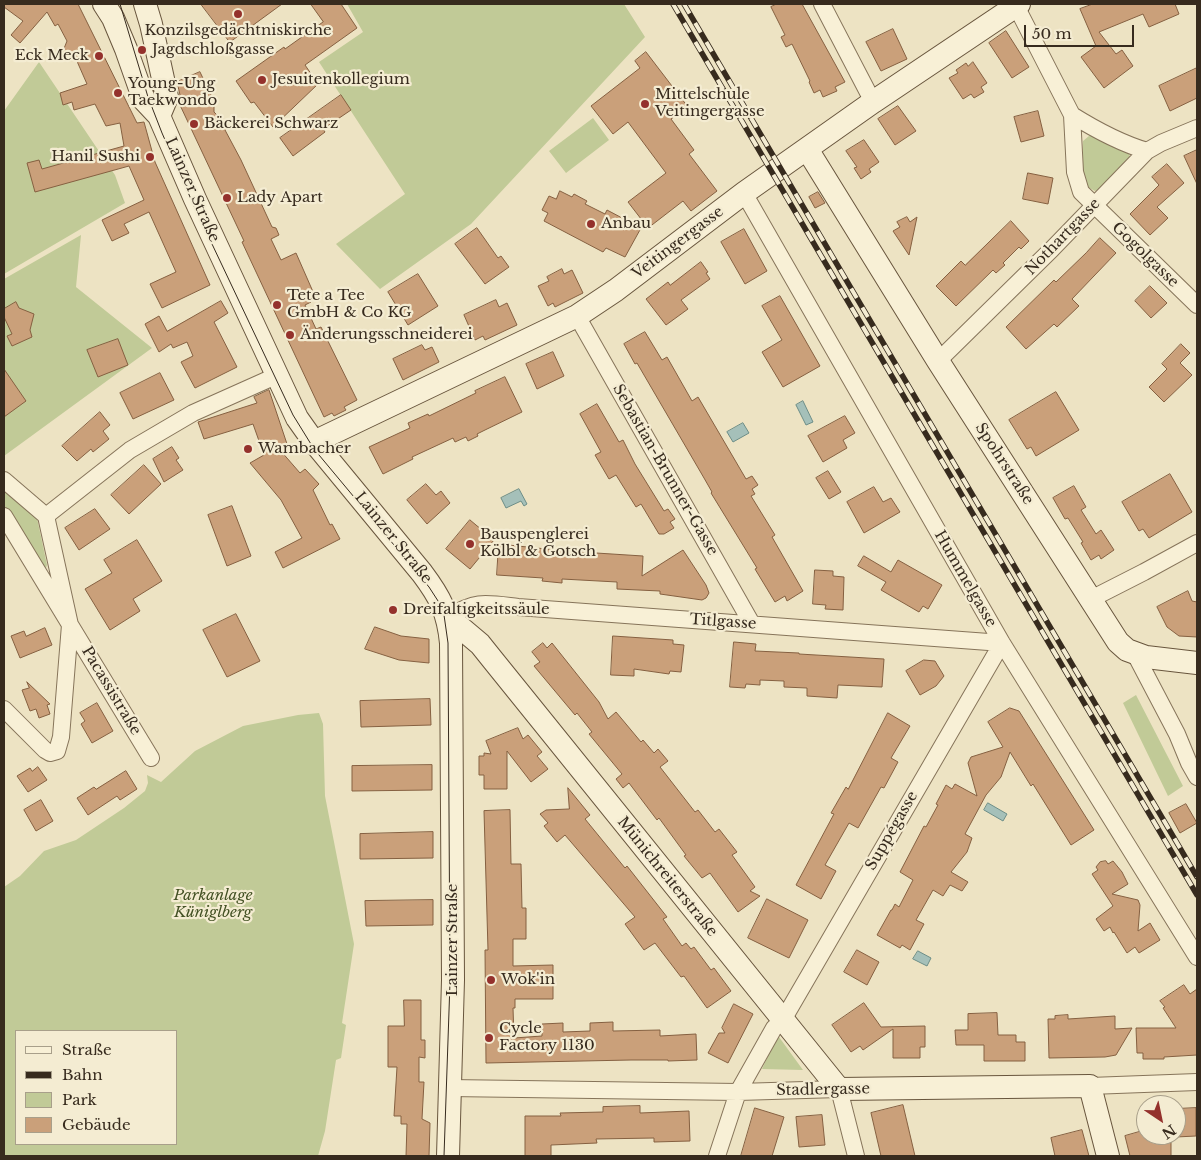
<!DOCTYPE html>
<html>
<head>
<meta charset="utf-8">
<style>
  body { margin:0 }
  #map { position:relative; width:1201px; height:1160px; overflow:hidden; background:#ede3c3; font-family:"Libre Baskerville",serif }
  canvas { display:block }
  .frame { position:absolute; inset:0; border:5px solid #372b1e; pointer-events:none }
  .legend { position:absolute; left:15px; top:1030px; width:162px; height:115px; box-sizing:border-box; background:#f4ecd2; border:1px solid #a89f8a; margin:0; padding:6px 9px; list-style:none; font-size:15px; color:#372b1e }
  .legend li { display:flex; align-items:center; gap:10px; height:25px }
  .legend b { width:25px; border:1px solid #a89f8a }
  .north { position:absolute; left:1136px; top:1095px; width:50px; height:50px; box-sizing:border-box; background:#f4ecd2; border:1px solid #a89f8a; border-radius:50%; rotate:146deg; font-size:14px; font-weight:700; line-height:20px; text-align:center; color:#372b1e }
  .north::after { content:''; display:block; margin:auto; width:18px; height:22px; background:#94312c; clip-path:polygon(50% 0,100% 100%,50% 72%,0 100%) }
  .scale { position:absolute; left:1024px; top:25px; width:110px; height:22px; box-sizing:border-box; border:2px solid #372b1e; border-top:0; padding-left:6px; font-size:15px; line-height:18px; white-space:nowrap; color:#372b1e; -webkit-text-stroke:4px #f4ecd2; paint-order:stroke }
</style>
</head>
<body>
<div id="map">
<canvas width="1201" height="1160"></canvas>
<div class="frame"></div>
<ul class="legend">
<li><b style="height:6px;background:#f8f0d6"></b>Straße</li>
<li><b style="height:6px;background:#372b1e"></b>Bahn</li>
<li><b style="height:14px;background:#c1ca97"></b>Park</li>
<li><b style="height:14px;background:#caa07a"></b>Gebäude</li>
</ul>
<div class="north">N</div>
<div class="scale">50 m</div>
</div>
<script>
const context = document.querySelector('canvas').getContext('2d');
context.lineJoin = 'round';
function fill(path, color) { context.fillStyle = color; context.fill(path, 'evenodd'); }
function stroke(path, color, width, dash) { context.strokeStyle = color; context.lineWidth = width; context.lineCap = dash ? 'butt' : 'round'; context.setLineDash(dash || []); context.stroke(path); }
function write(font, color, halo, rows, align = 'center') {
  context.font = font + ' "Libre Baskerville",serif'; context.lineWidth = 4.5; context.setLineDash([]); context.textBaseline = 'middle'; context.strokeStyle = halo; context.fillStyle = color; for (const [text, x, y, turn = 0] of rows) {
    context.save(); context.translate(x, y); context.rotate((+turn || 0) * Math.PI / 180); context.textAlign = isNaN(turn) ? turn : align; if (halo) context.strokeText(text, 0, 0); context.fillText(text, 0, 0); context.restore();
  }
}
const green = new Path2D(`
  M347,4H624L645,37L471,224L380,289L336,244L405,194L319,62L363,32Z
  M39,62L115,175L125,203L4,274V111Z
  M593,118L609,140L566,173L549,151Z
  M1089,136H1093L1129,153L1130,157L1102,188L1095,191L1086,186L1082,179L1083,141Z
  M81,235L76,287L152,348L4,456V279Z
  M4,490L37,518L47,565L46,568L41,569L4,509Z
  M1136,695L1183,786L1168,796L1123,703Z
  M319,713L323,724L325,796L354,944L342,1023L346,1025L341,1058L336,1060L325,1131L318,1156H4V887L20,876L44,851L76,840L124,808L145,791L148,783L147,775L161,782L195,751L243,726L298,715ZM16,1031H176V1144H16Z
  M777,1037H779L803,1070L762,1069Z`);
const water = new Path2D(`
  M803,401L813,422L806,425L796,405Z
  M743,423L749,433L733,442L727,432Z
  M519,489L527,504L524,506L521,501L506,508L501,498Z
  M988,803L1007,814L1003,821L984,810Z
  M918,951L931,958L927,966L913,959Z`);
const building = new Path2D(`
  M4,4H78L137,123L144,122L155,162L210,285L162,308L150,284L176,272L149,212L124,224L129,233L112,241L102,220L144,200L129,166L35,192L27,163L39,160L42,169L124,146L120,123L106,126L95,104L74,110L72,102L63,105L60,93L87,84L76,59L66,55L63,51L67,41L58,24L55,26L47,12L20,43L11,35L23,21L4,7Z
  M201,4H282L230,42Z
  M311,4H341L357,28L305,65L318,84L273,127L254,102L251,103L236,81L284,47L285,49L323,22Z
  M777,4H802L845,82L835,87L837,91L823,97L820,90L814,93L809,82L810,81L792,44L786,47L781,37L785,35L771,7Z
  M1093,4H1175L1179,14L1149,27L1143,14L1099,32L1116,54L1122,50L1133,66L1104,88L1081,57L1096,46L1080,9Z
  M893,29L907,59L881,71L866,42Z
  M1006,31L1029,67L1012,78L989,43Z
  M646,52L688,107L671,119L694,150L689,154L717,191L691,211L683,201L648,228L628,202L666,173L628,122L613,134L591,106L640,68L635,61Z
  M973,62L987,83L981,87L984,92L974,98L971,94L963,99L949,78L958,73L956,70L966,63L968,66Z
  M1197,68V98L1170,111L1159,86Z
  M200,72L211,95L208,97L214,106V112L230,128L225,130L241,160L272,227L276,228L279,235L271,239L281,260L296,253L314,294L308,297L311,302L305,305L316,329L321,327L357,400L344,407L346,410L334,416L332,413L324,417L242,242L244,241L179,103L180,95L177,82Z
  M341,95L351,110L323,129L325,132L293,156L280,138Z
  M898,106L916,131L895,145L878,119Z
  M1038,111L1044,136L1021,142L1014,117Z
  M864,140L879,162L869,169L871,172L861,179L854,168L857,167L846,151Z
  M1197,150V184L1184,156Z
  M1167,164L1184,183L1157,207L1168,218L1150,235L1130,214L1159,185L1152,177Z
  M1028,173L1053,178L1048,204L1023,199Z
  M560,191L572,197L574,194L587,201L585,204L605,214L607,210L641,228L625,257L606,248L603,252L544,221L548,213L542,210L549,196L556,199Z
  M818,192L825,203L815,208L809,197Z
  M907,217L910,222L917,217L909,255L893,231L900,227L897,222Z
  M1011,221L1029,241L1021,249L1019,247L1003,263L1005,265L996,273L993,270L956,306L936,286L961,261L965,265Z
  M477,228L498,258L501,256L509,267L485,284L455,244Z
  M744,229L767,271L745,284L721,242Z
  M1100,238L1116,253L1072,299L1079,306L1057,327L1054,324L1026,349L1006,327L1054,280L1056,282L1086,253Z
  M701,262L708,272L706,273L710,279L681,300L688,309L666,325L646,299L668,282L670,285Z
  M562,269L564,274L572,270L583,293L555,307L553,303L548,306L538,286L549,281L547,277Z
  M418,274L438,306L408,325L388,292Z
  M1150,286L1167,303L1151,318L1135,301Z
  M780,296L820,366L783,387L762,352L782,340L762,306Z
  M496,300L499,307L507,303L517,325L485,340L483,336L475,340L464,315Z
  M221,301L228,313L214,322L237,367L195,388L181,362L193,356L187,342L173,348L171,344L159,352L145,324L159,316L167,331Z
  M16,302L19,308L34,314L30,330L32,337L12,346L7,336L12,334L4,317V309Z
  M645,332L662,360L667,357L692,401L698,397L746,479L752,476L758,485L752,489L755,494L751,496L775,535L772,537L803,591L787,601L785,596L775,602L755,569L757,568L711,493L712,492L704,478L637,363L635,364L624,344Z
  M118,339L128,365L98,377L87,350Z
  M1181,344L1190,353L1180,363L1192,375L1164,402L1149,387L1167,369L1162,364Z
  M422,345L425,350L432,347L439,362L403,380L393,359Z
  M553,352L564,376L537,389L526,364Z
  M4,369L26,401L4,417Z
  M160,373L174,400L133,419L120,393Z
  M505,377L522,412L485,430L477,434L478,436L468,441L466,437L455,442L453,438L412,457L413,459L383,474L369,447L410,428L408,423L428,414L429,416L476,393L475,391Z
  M269,390L288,447L280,450L300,473L305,469L319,484L313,490L330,525L332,524L340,539L283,568L275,552L302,538L281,500L250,463L264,455L253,424L204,439L198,422L257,403L254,397Z
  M1056,392L1079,430L1036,456L1031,447L1027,449L1009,420Z
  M597,404L619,442L623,440L635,464L664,511L668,509L675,519L670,522L674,528L664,534H659L641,504L636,507L616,475L609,479L595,455L601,452L580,414Z
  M100,412L110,425L103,431L109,439L93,452L91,449L77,461L62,446Z
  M845,416L855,433L843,440L847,448L823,462L808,436Z
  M172,447L179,458L176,460L183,470L164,482L153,459Z
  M144,465L161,484L129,514L111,495Z
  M828,471L841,492L829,499L816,478Z
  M1170,474L1192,512L1149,538L1143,529L1139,531L1122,502Z
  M426,484L436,495L441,491L450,503L427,524L407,500Z
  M1074,486L1086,507L1081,510L1096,534L1101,530L1114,550L1101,559L1099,555L1091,560L1081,543L1083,542L1068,518L1065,519L1053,498Z
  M874,487L883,502L891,498L900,512L864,533L847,502Z
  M232,506L251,556L227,566L208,515Z
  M95,509L110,529L79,550L65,528Z
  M470,520L494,540L470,569L446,549Z
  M137,540L162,581L133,599L140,611L110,630L85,589L112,573L104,560Z
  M499,544L565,551L643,556L642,576L683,550L706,585L709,593L706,598L702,600L660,594V591L617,589V582L562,579V583L542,581L543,578L497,575Z
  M864,556L891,572L898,560L942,585L928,609L923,606L919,612L881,590L886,582L858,566Z
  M815,570L833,571V576L844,577L843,610L825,609L826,605L813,604Z
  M1188,591L1192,601L1197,602V637L1179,636L1167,627L1157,607Z
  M236,614L260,661L227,677L203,630Z
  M375,627L401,636L429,639V663L399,660L365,649Z
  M45,628L52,645L20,658L11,636L24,631L26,636Z
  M613,636L673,640V644L684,645L681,672L670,671L669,674L634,669V676L611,675Z
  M734,642L756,644L755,651L799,653V654L884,659L882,687L838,685L837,698L807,696V688L784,687V681L760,680V685L746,684L745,688L730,687Z
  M543,643L547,648L552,643L599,702L608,719L616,712L641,742L643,740L654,753L658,749L668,761L660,767L695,812L698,810L715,832L719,829L737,852L732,855L755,887L750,891L760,896L738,912L710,873L702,878L684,856L686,855L659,818L657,820L629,783L623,788L616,779L622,774L589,734L592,732L577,713L575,715L534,666L540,662L532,652Z
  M924,660L935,661L944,676L936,686L920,695L906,671Z
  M27,682L50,704L47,705L50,714L39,718L36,709L30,711L22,690L29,688Z
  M430,699L431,725L361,727L360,701Z
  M97,703L113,731L92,743L81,724L85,721L80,713Z
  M1010,708L1019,711L1094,830L1071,845L1033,784L1031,786L1010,752L1001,777L986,795L965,834L972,838L967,852L951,872L968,882L962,891L950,885L943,896L933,890L916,920L924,924L910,950L902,945L900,948L877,935L891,910H892L895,904L899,907L913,880L900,872L924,826L926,827L938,805L936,804L946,785L952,789L955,784L977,796L968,763L971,757L1003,747L988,722Z
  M888,713L910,726L891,758L898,762L884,788L881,787L858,828L849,823L825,865L836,871L821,899L796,885L834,814L831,813L846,787L848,789Z
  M518,728L523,739L528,735L542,752L537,756L548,769L531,782L507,751V789H484V775H479V756H484V753L491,754L486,741Z
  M432,765V790L352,791V766Z
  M38,767L47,780L28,792L17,776L30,768L32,771Z
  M126,771L137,789L120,800L117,796L88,815L77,798L94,787L96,789Z
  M568,788L590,815L585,819L625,868L627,866L667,917L663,919L682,946L686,943L691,949L694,947L711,970L714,968L731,991L707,1008L684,976L681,977L655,943L644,950L625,924L635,917L565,835L557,842L544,826L548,823L540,814L546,810L569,809Z
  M41,800L53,821L36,831L24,810Z
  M1186,804L1197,823L1180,833L1169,813Z
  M510,810L511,864H521L522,908H526V939H513V966L553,965V999H515V1008H513L514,1038L542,1036V1024L563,1023V1032L590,1031V1023L613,1022V1031L660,1030V1036L696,1034L697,1060L668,1061V1060H631L486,1063L485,950H488L484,811Z
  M433,832V858L360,859V834Z
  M1106,861L1108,864L1113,861L1122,872L1128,884L1112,894L1138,900L1140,905L1138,931L1150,923L1160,940L1139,953L1135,947L1127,953L1114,932L1113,933L1110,927L1104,931L1096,919L1113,906L1092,874L1098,870L1096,867L1100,862Z
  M767,899L808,920L789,958L748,938Z
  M433,900V925L366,926L365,901Z
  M857,950L879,962L867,985L844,972Z
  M1184,985L1190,994L1197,989V1055L1164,1057V1059H1143V1053H1137L1136,1028H1176L1163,1008L1165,1007L1160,1001Z
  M404,1000H421V1040H425V1058L419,1057V1082H424L422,1119L430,1123L429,1156H406L407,1124H401V1116H394L397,1067H388V1026H404Z
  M864,1003L881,1027L925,1026V1047H920V1058H893V1029L863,1050L860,1046L851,1052L832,1025Z
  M734,1004L753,1014L728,1063L708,1053L719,1033H725L722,1028Z
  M997,1013L998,1035H1016V1042H1025V1061H984V1045H956L955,1030H968V1014Z
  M1068,1015V1019L1115,1016V1029L1132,1028L1116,1055L1105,1057L1049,1058L1048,1019H1055V1016Z
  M903,1105L915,1156H881L871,1113Z
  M640,1106V1113L689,1111L690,1141L654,1142V1138L596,1139L597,1143L551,1145V1156H525V1116H561L560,1113L603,1112V1107Z
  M755,1108L784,1117L772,1156H741Z
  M1196,1108V1136L1176,1137V1109Z
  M822,1115L825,1145L799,1147L796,1117Z
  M1082,1130L1089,1156H1055L1051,1138Z
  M1146,1130V1135H1171V1156H1130L1125,1136Z`);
const street = new Path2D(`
  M822,4L873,102
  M1015,4L1072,115L1075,172L1081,192L1197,305
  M1072,115C1096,130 1120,143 1147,151
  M744,193L1002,643L1197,957
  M577,316L752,624
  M938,361L1052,249L1147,151L1161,143L1197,128
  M4,480L46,516L70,625L61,737L57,751L50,753L45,750L4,709
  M4,516L151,758
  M46,516L130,450L193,413L278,375
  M1091,599L1144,572L1197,543
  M448,617C477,600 485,603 518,607L1002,643L783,1020L774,1028L738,1092L717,1156
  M1135,654L1177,734L1189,763L1197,777
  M1090,1086L1197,1082
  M449,1088L738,1092L839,1089L856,1156`);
const secondary = new Path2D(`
  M104,4L113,18L126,49L144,100L159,116L195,199L297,418L314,442L422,573C440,597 448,612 451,643L453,980L448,1156
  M145,4L151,24L167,97L159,116
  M807,149L938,361L1118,642L1127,650L1146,657L1197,663
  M314,442L577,316L616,290L744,193L873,102L1019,4
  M448,617L480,644L492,659L839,1089L1090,1086L1108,1156`);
const tram = new Path2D(`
  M120,4L148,97L162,133L194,206L293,415L314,449L429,587L440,604L444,615L448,643L450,982L444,1156`);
const rail = new Path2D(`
  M673,4L1197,895
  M684,4L1197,877`);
const markers = [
  [238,14,5,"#94312c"],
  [142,50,5,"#94312c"],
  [99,56,5,"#94312c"],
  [262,80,5,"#94312c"],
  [118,93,5,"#94312c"],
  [645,104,5,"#94312c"],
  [194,124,5,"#94312c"],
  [150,157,5,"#94312c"],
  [227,198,5,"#94312c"],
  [591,224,5,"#94312c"],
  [277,305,5,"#94312c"],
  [290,335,5,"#94312c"],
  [248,449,5,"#94312c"],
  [470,544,5,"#94312c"],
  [393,610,5,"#94312c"],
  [491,980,5,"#94312c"],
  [489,1038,5,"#94312c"]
];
const poiNames = [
  ["Konzilsgedächtniskirche",238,31,"center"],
  ["Jagdschloßgasse",152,50],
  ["Eck Meck",89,56,"right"],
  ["Jesuitenkollegium",272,80],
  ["Young-Ung",128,84],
  ["Taekwondo",128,101],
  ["Mittelschule",655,95],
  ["Veitingergasse",655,112],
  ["Bäckerei Schwarz",204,124],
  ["Hanil Sushi",140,157,"right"],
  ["Lady Apart",237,198],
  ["Anbau",601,224],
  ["Tete a Tee",287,296],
  ["GmbH & Co KG",287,313],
  ["Änderungsschneiderei",300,335],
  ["Wambacher",258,449],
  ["Bauspenglerei",480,535],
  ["Kölbl & Gotsch",480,552],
  ["Dreifaltigkeitssäule",403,610],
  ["Wok'in",501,980],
  ["Cycle",499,1029],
  ["Factory 1130",499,1046]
];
const streetNames = [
  ["Lainzer Straße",192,190,66],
  ["Nothartgasse",1063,237,-46],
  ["Veitingergasse",678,243,-37],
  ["Gogolgasse",1145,255,44],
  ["Spohrstraße",1004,464,57],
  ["Sebastian-Brunner-Gasse",665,470,60],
  ["Lainzer Straße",393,538,51],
  ["Hummelgasse",965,579,60],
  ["Titlgasse",723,622,4],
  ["Pacassistraße",111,691,59],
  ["Suppégasse",892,831,-60],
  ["Münichreiterstraße",667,877,51],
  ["Lainzer Straße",453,940,-90],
  ["Stadlergasse",823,1090,-1]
];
const parkNames = [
  ["Parkanlage",213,896],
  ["Küniglberg",213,913]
];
fill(green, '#c1ca97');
fill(water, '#a5c0b9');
stroke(water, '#6c8d87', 1);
fill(building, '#caa07a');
stroke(building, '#856041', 1);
stroke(street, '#86745a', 18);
stroke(secondary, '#68553d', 24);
stroke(street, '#f8f0d6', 16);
stroke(secondary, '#f8f0d6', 22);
stroke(tram, '#372b1e', 1);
stroke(rail, '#372b1e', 5.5);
stroke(rail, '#f4ecd2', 4, [11]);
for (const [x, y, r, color] of markers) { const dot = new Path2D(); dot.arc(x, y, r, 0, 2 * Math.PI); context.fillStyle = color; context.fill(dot); stroke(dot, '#f4ecd2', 2); }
write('15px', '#372b1e', '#f4ecd2', poiNames, 'left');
write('15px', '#372b1e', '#f4ecd2', streetNames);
write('italic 15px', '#445225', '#f4ecd2', parkNames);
</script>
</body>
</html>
